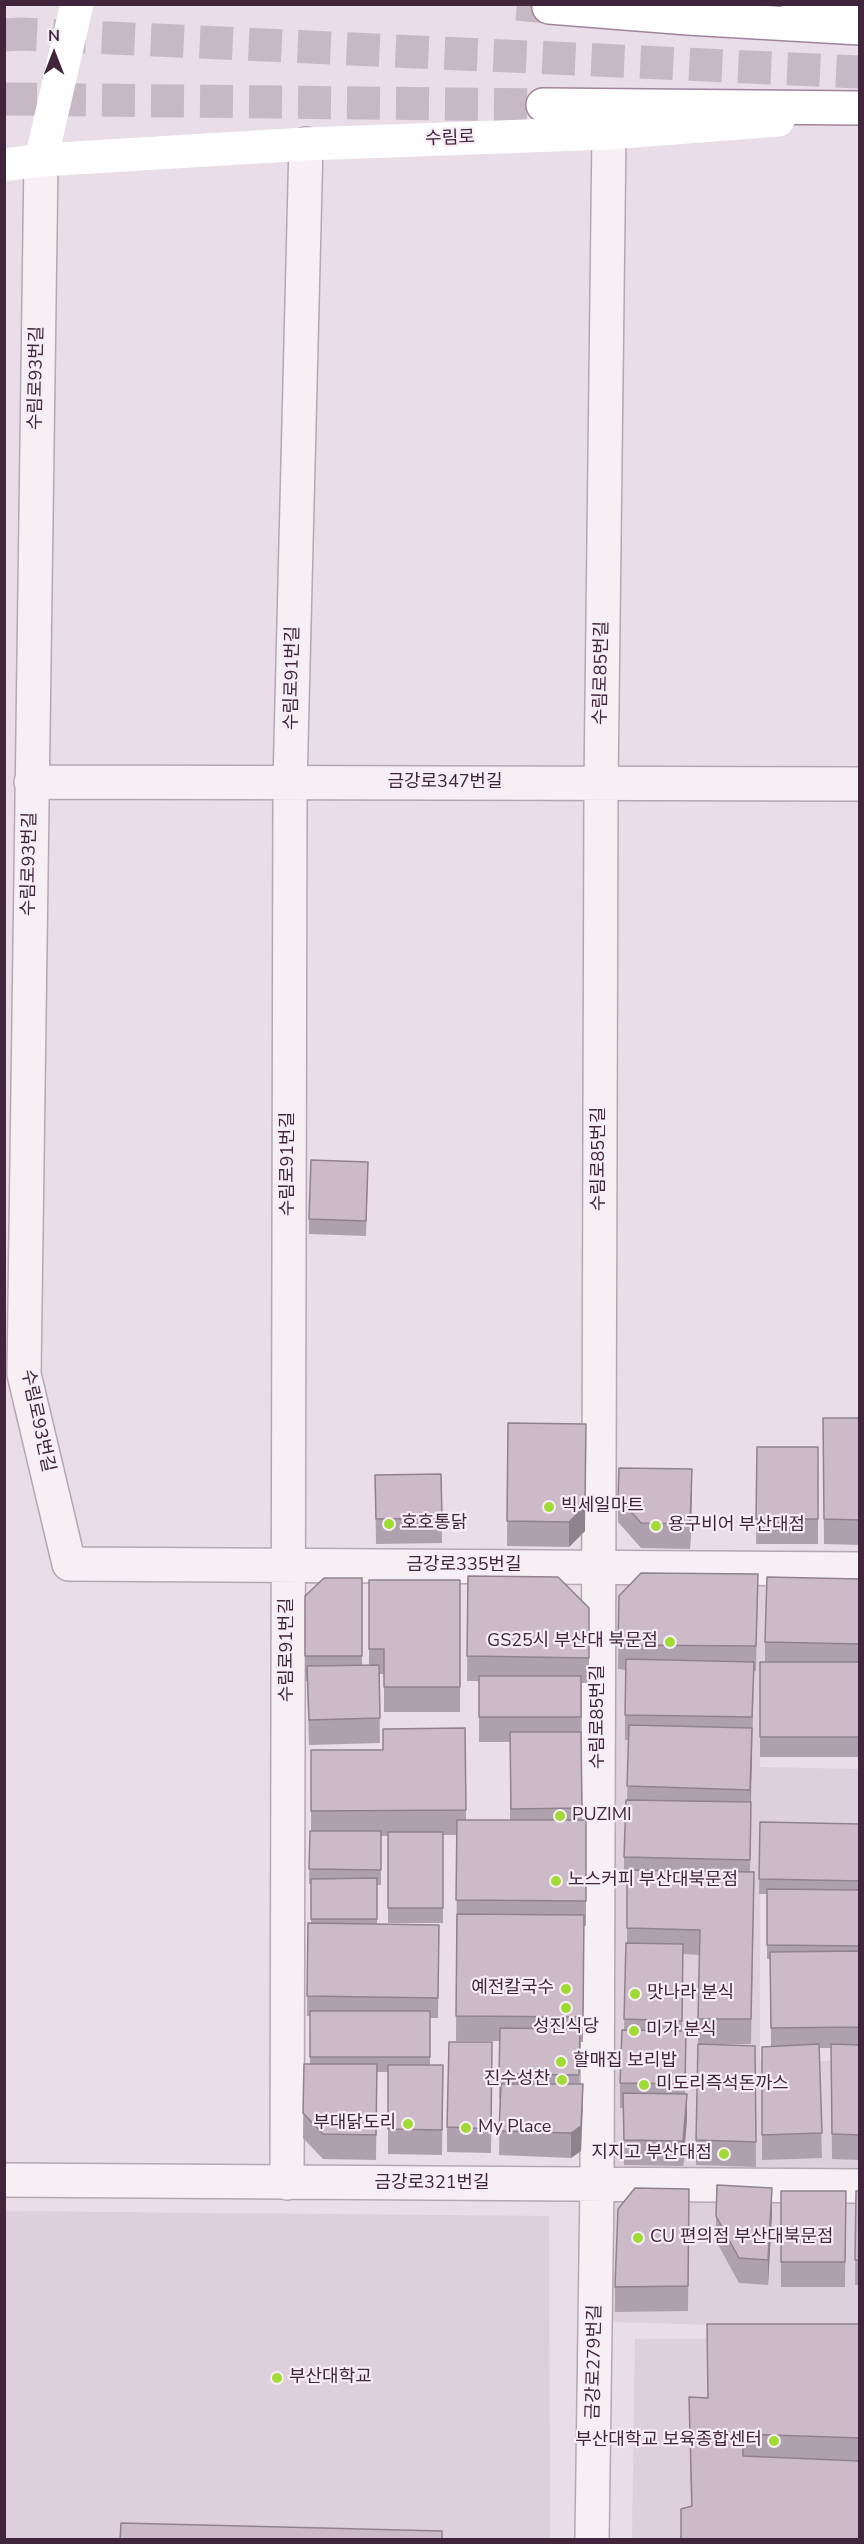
<!DOCTYPE html>
<html>
<head>
<meta charset="utf-8">
<style>
  body { margin:0 }
  #map { position:relative; width:864px; height:2544px; overflow:hidden; background:#e9dde7; font-family:"Nunito Sans",sans-serif }
  canvas { display:block }
  .frame { position:absolute; inset:0; border:6px solid #41253d; pointer-events:none }
  .north { position:absolute; left:24px; top:24px; width:60px; height:60px; -webkit-text-stroke:4px #f6edf5; paint-order:stroke; rotate:0deg; font-size:16px; font-weight:700; line-height:24px; text-align:center; color:#41253d }
  .north::after { content:''; display:block; margin:auto; width:21px; height:27px; background:#41253d; clip-path:polygon(50% 0,100% 100%,50% 72%,0 100%) }
</style>
</head>
<body>
<div id="map">
<canvas width="864" height="2544"></canvas>
<div class="frame"></div>
<div class="north">N</div>
</div>
<script>
const context = document.querySelector('canvas').getContext('2d');
context.lineJoin = 'round';
function fill(path, color) { context.fillStyle = color; context.fill(path, 'evenodd'); }
function stroke(path, color, width, dash) { context.strokeStyle = color; context.lineWidth = width; context.lineCap = dash ? 'butt' : 'round'; context.setLineDash(dash || []); context.stroke(path); }
function write(font, color, halo, rows, align = 'center') {
  context.font = font + ' "Nunito Sans","Noto Sans KR",sans-serif'; context.lineWidth = 4.5; context.setLineDash([]); context.textBaseline = 'middle'; context.strokeStyle = halo; context.fillStyle = color; for (const [text, x, y, turn = 0] of rows) {
    context.save(); context.translate(x, y); context.rotate((+turn || 0) * Math.PI / 180); context.textAlign = isNaN(turn) ? turn : align; if (halo) context.strokeText(text, 0, 0); context.fillText(text, 0, 0); context.restore();
  }
}
const built = new Path2D(`
  M609,1580H859V1678L760,1679V1767L859,1769V1823L760,1822V2061H859V2173H608Z
  M611,2202L859,2203V2329L610,2322Z
  M5,2211L549,2216L550,2539L5,2540Z
  M859,2338V2539L632,2540L635,2339Z`);
const trunkTunnel = new Path2D(`
  M517,4L549,7
  M4,35L22,34L860,72
  M4,99L543,105`);
const minor = new Path2D(`
  M41,160L24,1374L69,1564L860,1569
  M31,782L860,784
  M4,2180L860,2186
  M287,2183L290,783L306,144
  M592,2540L597,2185L601,784L609,133`);
const secondary = new Path2D(`
  M798,4L860,17
  M41,160L77,4
  M4,165L41,160L306,144L609,133L778,120`);
const trunk = new Path2D(`
  M549,7L688,18L860,28
  M543,105L860,108`);
const wall = new Path2D(`
  M368,1177L366,1236L309,1234V1219Z
  M823,1418H860V1545L824,1544Z
  M508,1423L585,1531L569,1547L507,1546Z
  M757,1447H818V1544H756Z
  M441,1474L442,1543L376,1544L375,1475Z
  M692,1494L690,1549L641,1548L618,1522V1497Z
  M758,1574L756,1671H754L751,1802V1827L750,1872L754,1897L751,2044H698L699,1955L683,1954L682,2031L686,2056L685,2094L687,2119L683,2166L624,2165L623,2108H620V2083L624,2030L627,1943V1882H624V1857L627,1800L629,1740H625V1670L618,1669L619,1596Z
  M468,1576L589,1608V1683H581L582,1820H586V1926H584L583,2042H580L579,2084L583,2109L581,2151L571,2158L499,2155L500,2099H499L500,2041H456L457,1835H443V1923H388V1836H381V1885H377V1924L439,1925L438,2018H430V2065H443L442,2155L388,2154V2072H377L376,2160L323,2159L303,2138L304,2064H310V2016H307L308,1923H311V1884H309L310,1831H311V1750H383L465,1728L466,1820H510V1742H479V1681H467Z
  M362,1578V1665H369V1580H460V1712H384V1674H379L380,1743L309,1745L307,1681H305V1596Z
  M860,1579V1757H760V1662H765V1642Z
  M760,1822L860,1824V2160L832,2159L831,2048H819L822,2158L762,2160V2047H771L770,1959H767V1894H759Z
  M755,2046L756,2167L696,2165V2140Z
  M492,2067L491,2153L447,2152V2127Z
  M689,2189L688,2311L615,2312V2287Z
  M781,2191H846L845,2287H781Z
  M856,2191H860V2285H855Z
  M772,2213L768,2285L739,2283L716,2241V2216Z
  M860,2324V2540L691,2506L689,2397L707,2398Z`);
const shadedWall = new Path2D(`
  M586,1424L585,1531L569,1547V1522Z
  M692,1469V1494L690,1549V1524Z
  M752,1728V1753L750,1814V1790Z
  M583,2084L581,2151L571,2158V2133Z
  M687,2094V2119L683,2166V2141Z
  M772,2188V2213L768,2285V2260Z`);
const building = new Path2D(`
  M311,1160L368,1162L366,1221L309,1219Z
  M823,1418H860V1520L824,1519Z
  M508,1423L586,1424L585,1506L569,1522L507,1521Z
  M757,1447H818V1519H756Z
  M619,1468L692,1469L690,1524L641,1523L618,1497Z
  M441,1474L442,1518L376,1519L375,1475Z
  M641,1573L758,1574L756,1646L618,1645L619,1596Z
  M468,1576L558,1577L589,1608V1658L467,1656Z
  M767,1577L860,1579V1644L765,1642Z
  M324,1578H362V1656H305V1596Z
  M369,1580H460V1687H384V1649H369Z
  M626,1659L754,1662L752,1717L625,1715Z
  M760,1662H860V1737H760Z
  M379,1665L380,1718L309,1720L307,1666Z
  M479,1676H581V1717H479Z
  M629,1725L752,1728L750,1790L627,1786Z
  M465,1728L466,1810L311,1811V1750H383V1729Z
  M510,1732H581L582,1808L511,1809Z
  M626,1800L751,1802L750,1860L624,1857Z
  M457,1820H586V1901L456,1900Z
  M760,1822L860,1824V1881L759,1879Z
  M310,1831H381V1870L309,1869Z
  M388,1832H443V1908H388Z
  M627,1870L754,1872L751,2019H698L700,1930L627,1928Z
  M377,1878V1919H311V1879Z
  M767,1889L860,1890V1946L767,1945Z
  M457,1914L584,1915L583,2017L456,2016Z
  M308,1923L439,1925L438,1998L307,1996Z
  M626,1943L683,1944L682,2021L624,2019Z
  M860,1951V2027L771,2028L770,1952Z
  M310,2011H430V2057H310Z
  M500,2028L580,2029L579,2075L499,2074Z
  M622,2030L686,2031L685,2084L620,2083Z
  M449,2042H492L491,2129L447,2127Z
  M698,2044L755,2046L756,2142L696,2140Z
  M819,2044L822,2133L762,2135V2047Z
  M831,2044L860,2045V2135L832,2134Z
  M304,2064H377L376,2135L323,2134L303,2113Z
  M388,2065H443L442,2130L388,2129Z
  M501,2084H583L581,2126L571,2133L499,2131Z
  M623,2093L687,2094L683,2141L624,2140Z
  M717,2185L772,2188L768,2260L739,2258L716,2216Z
  M635,2188L689,2189L688,2286L615,2287L618,2209Z
  M781,2191H846L845,2262H781Z
  M856,2191H860V2260H855Z
  M707,2324H860V2438L743,2434V2456L860,2461V2540H681V2509L692,2506L689,2397L708,2398Z
  M121,2523L442,2531V2540H120Z`);
const markers = [
  [549,1507,6,"#a0db34"],
  [389,1524,6,"#a0db34"],
  [656,1526,6,"#a0db34"],
  [670,1642,6,"#a0db34"],
  [560,1816,6,"#a0db34"],
  [556,1881,6,"#a0db34"],
  [566,1989,6,"#a0db34"],
  [635,1994,6,"#a0db34"],
  [566,2008,6,"#a0db34"],
  [634,2031,6,"#a0db34"],
  [561,2062,6,"#a0db34"],
  [562,2080,6,"#a0db34"],
  [644,2085,6,"#a0db34"],
  [408,2124,6,"#a0db34"],
  [466,2128,6,"#a0db34"],
  [724,2154,6,"#a0db34"],
  [638,2238,6,"#a0db34"],
  [277,2378,6,"#a0db34"],
  [774,2441,6,"#a0db34"]
];
const streetNames = [
  ["수림로",450,139,-2],
  ["수림로93번길",37,378,-89],
  ["수림로85번길",602,673,-89],
  ["수림로91번길",293,678,-89],
  ["금강로347번길",445,783],
  ["수림로93번길",30,864,-89],
  ["수림로85번길",600,1159,-90],
  ["수림로91번길",289,1164,-90],
  ["수림로93번길",37,1421,78],
  ["금강로335번길",464,1566],
  ["수림로91번길",288,1650,-90],
  ["수림로85번길",599,1717,-90],
  ["금강로321번길",432,2184],
  ["금강로279번길",595,2362,-89]
];
const poiNames = [
  ["빅세일마트",561,1507],
  ["호호통닭",401,1524],
  ["용구비어 부산대점",668,1526],
  ["GS25시 부산대 북문점",658,1642,"right"],
  ["PUZIMI",572,1816],
  ["노스커피 부산대북문점",568,1881],
  ["예전칼국수",554,1989,"right"],
  ["맛나라 분식",647,1994],
  ["성진식당",566,2028,"center"],
  ["미가 분식",646,2031],
  ["할매집 보리밥",573,2062],
  ["진수성찬",550,2080,"right"],
  ["미도리즉석돈까스",656,2085],
  ["부대닭도리",396,2124,"right"],
  ["My Place",478,2128],
  ["지지고 부산대점",712,2154,"right"],
  ["CU 편의점 부산대북문점",650,2238],
  ["부산대학교",289,2378],
  ["부산대학교 보육종합센터",762,2441,"right"]
];
fill(built, '#decfdc');
stroke(trunkTunnel, '#c7b8c5', 33, [33, 16]);
stroke(minor, '#b7a6b4', 36);
stroke(trunk, '#a1839d', 36);
stroke(minor, '#f6f0f5', 33);
stroke(secondary, '#fff', 33);
stroke(trunk, '#fff', 33);
fill(wall, '#afa0ad');
fill(shadedWall, '#8f828d');
fill(building, '#ccbac9');
stroke(building, '#8f828d', 1.5);
for (const [x, y, r, color] of markers) { const dot = new Path2D(); dot.arc(x, y, r, 0, 2 * Math.PI); context.fillStyle = color; context.fill(dot); stroke(dot, '#f6edf5', 2); }
write('18px', '#41253d', '#f6edf5', streetNames);
write('18px', '#41253d', '#f6edf5', poiNames, 'left');
</script>
</body>
</html>
